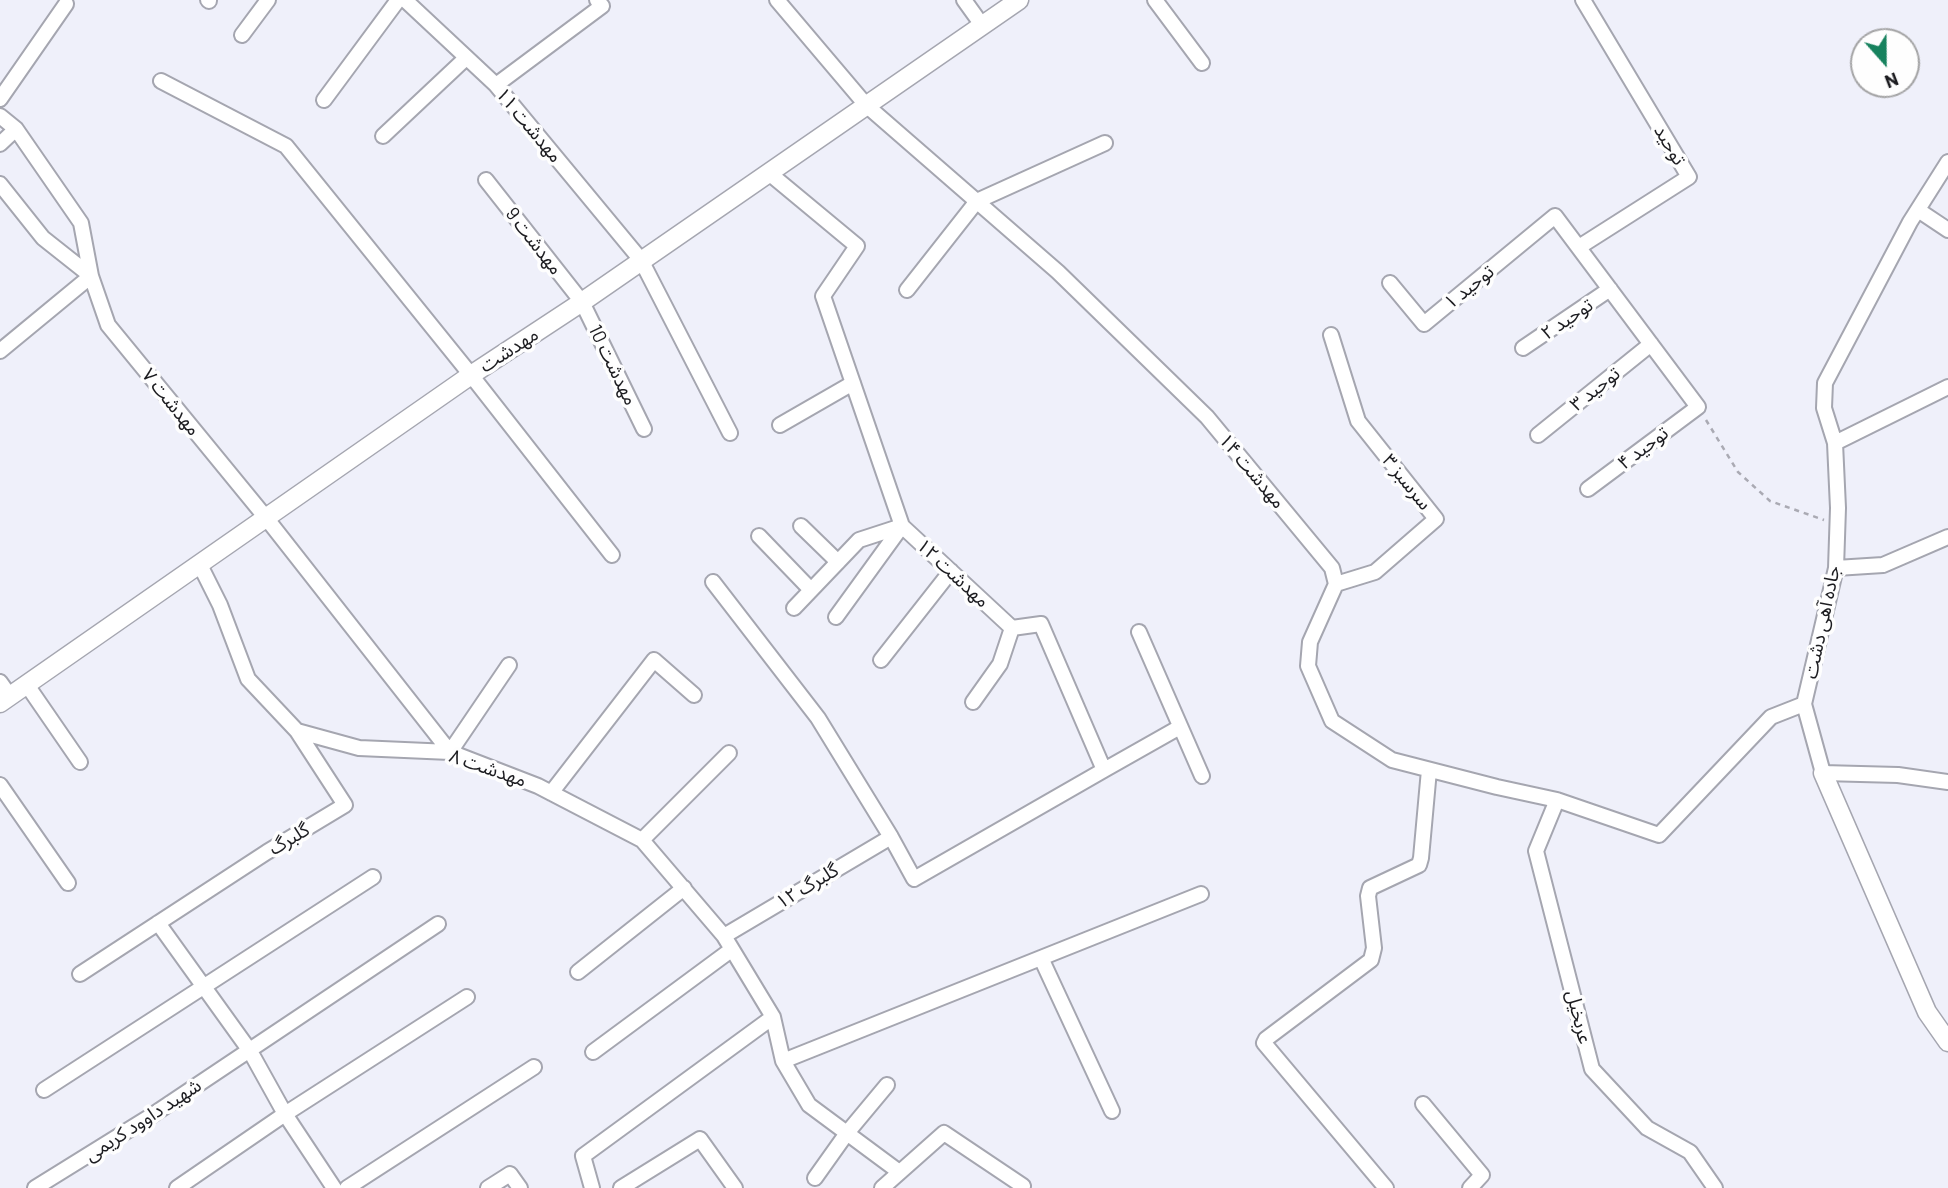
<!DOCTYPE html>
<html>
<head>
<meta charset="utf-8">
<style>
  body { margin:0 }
  #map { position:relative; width:1948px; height:1188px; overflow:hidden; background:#eff0fa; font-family:Barlow,sans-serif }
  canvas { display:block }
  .north { position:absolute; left:1850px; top:28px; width:70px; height:70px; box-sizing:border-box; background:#fefefe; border:2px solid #a4a4a5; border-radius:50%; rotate:159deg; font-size:19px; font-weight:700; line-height:28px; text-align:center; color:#1c1c20 }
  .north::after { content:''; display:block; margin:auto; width:24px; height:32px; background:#17825e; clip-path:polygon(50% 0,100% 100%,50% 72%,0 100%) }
</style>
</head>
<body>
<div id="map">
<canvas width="1948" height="1188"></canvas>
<div class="north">N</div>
</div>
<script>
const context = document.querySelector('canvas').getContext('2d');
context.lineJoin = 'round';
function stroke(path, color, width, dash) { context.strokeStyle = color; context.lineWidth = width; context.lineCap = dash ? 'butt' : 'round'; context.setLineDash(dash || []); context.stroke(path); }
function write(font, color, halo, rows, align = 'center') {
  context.font = font + ' Barlow,"Noto Sans Arabic",sans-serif'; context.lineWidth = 7; context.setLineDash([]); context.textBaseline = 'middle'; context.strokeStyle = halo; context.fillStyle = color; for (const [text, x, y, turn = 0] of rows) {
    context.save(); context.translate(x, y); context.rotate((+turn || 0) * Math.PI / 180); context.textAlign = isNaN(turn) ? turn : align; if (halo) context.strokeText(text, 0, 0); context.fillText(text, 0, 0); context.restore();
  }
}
const path = new Path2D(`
  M1706,420L1738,472L1770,501L1824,520`);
const minor = new Path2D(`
  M208,0L209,1
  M405,0L496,85L641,260L730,433
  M777,0L866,105L1058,272L1207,417L1332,568L1336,584L1310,642L1308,666L1332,721L1392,760L1497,787L1557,800L1659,835L1771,717L1804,704
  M964,0L982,25
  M1155,0L1202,63
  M242,35L268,0
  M161,81L286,146L471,375L612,555
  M496,85L602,6L597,0
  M0,99L66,4
  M324,100L398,0
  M0,116L16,129L81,223L91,276L108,325L267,519L450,752L509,665
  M383,136L466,58
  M0,144L16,129
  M1948,162L1910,222L1825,383L1824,408L1835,443L1838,508L1836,568L1804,704L1823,773L1898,775L1948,782
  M486,180L582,302L644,429
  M0,184L43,238L91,276
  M1918,210L1948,230
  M1579,247L1689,177L1583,0
  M1390,283L1424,324L1555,216L1698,407L1588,489
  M907,290L977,201L1105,143
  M1331,335L1358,421L1436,519L1375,572L1336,584
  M1523,348L1610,289
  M0,351L91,276
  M780,425L853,383
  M1538,435L1651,344
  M1835,443L1948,387
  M801,526L838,562
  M759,536L811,590
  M200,565L220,605L248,679L297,731L359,748L450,752L538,786L642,840L724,936L773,1017L783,1061L809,1105L898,1171
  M1836,568L1883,565L1948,537
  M713,582L818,718L891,837L914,879L1104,770L1041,624L1012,628L902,526L823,296L857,246L769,173
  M794,608L859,540L902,526
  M836,617L902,526
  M1139,632L1202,776
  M881,660L951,571
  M0,682L10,696
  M27,685L80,762
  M973,702L1000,664L1012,628
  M1104,770L1180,727
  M0,785L68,883
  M551,793L654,660L694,695
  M1557,800L1536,851L1592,1069L1647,1128L1690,1152L1715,1188
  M642,840L729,753
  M158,923L250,1051L285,1114L334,1188
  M724,936L891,837
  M1041,958L1112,1111
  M578,972L684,888
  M80,974L267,852L345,805L297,731
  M593,1052L731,950
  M783,1061L1201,894
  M44,1090L373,877
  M1423,1104L1482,1175L1470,1188
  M815,1178L847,1133L887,1085
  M35,1188L151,1116L438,924
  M177,1188L285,1114L467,997
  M347,1188L534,1067
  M488,1188L510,1174L520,1188
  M592,1188L583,1156L773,1017
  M621,1188L700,1139L735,1188
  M882,1188L944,1133L1023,1186
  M1386,1188L1264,1043L1266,1039L1371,960L1374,948L1368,896L1370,888L1419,865L1421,858L1429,770`);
const tertiary = new Path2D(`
  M0,703L471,375L582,302L1019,0
  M1823,773L1927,1012L1948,1042`);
const streetNames = [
  ["مهدشت ۱۱",529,125,50],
  ["توحید",1670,145,59],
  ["مهدشت 9",534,241,52],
  ["توحید ۱",1469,287,-39],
  ["توحید ۲",1567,319,-34],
  ["مهدشت",509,350,-33],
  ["مهدشت 10",613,365,64],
  ["توحید ۳",1595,389,-39],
  ["مهدشت ۷",171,402,51],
  ["توحید ۴",1643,448,-37],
  ["مهدشت ۱۴",1252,471,50],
  ["سرسبز ۳",1407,482,51],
  ["مهدشت ۱۲",953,573,43],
  ["جاده آهی دشت",1822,622,-78],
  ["مهدشت ۸",488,768,19],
  ["گلبرگ",289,839,-31],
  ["گلبرگ ١٢",807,886,-31],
  ["عربخیل",1579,1017,76],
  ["شهید داوود کریمی",143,1120,-33]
];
stroke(minor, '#a5a6b0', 18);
stroke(tertiary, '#a5a6b0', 21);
stroke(path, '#aaaab3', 2.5, [5, 5]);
stroke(minor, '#fff', 14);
stroke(tertiary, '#fff', 18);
write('19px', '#1c1c20', '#fefefe', streetNames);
</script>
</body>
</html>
